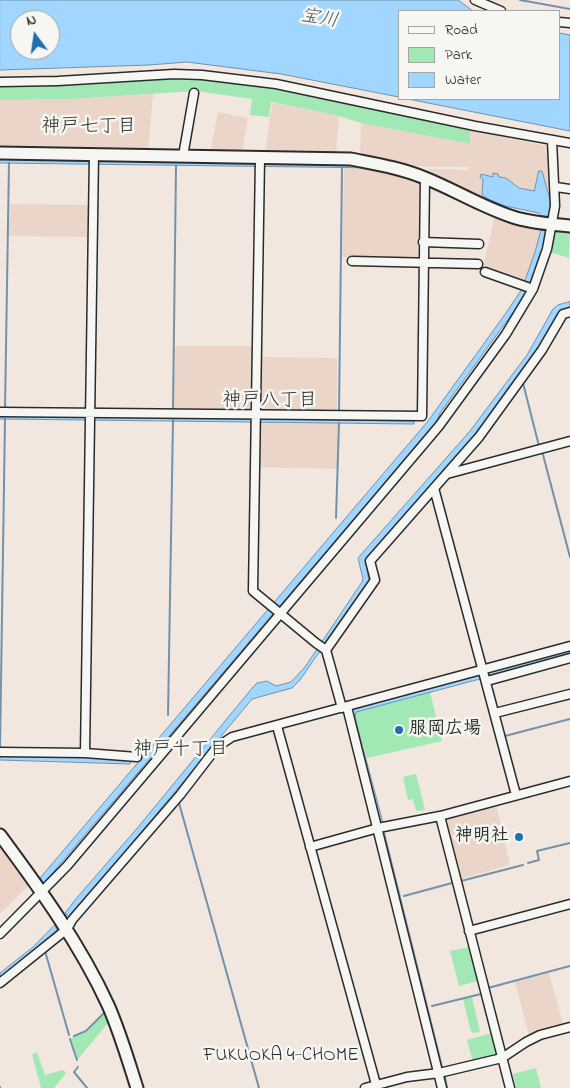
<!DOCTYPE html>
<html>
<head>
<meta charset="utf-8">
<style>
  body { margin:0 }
  #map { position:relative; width:570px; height:1088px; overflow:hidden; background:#f1e7df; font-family:"Indie Flower",sans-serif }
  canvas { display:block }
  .legend { position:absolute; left:398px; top:10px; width:162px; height:90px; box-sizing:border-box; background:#f6f6f2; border:1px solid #a5a5a2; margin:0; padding:6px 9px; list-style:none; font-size:15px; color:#2b2b2b }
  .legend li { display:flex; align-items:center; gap:10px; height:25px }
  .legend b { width:25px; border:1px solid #a5a5a2 }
  .north { position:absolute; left:10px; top:10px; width:50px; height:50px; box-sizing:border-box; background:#f6f6f2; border:1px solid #a5a5a2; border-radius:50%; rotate:346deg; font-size:14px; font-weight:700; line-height:20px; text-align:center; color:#2b2b2b }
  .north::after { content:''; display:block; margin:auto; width:18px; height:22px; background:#1f6fb2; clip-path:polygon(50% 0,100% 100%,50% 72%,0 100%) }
</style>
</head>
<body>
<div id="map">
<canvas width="570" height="1088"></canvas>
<ul class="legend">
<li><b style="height:6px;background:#f6f6f2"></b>Road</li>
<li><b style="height:14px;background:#a1e8b5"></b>Park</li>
<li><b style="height:14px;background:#a0d6ff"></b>Water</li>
</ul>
<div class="north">N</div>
</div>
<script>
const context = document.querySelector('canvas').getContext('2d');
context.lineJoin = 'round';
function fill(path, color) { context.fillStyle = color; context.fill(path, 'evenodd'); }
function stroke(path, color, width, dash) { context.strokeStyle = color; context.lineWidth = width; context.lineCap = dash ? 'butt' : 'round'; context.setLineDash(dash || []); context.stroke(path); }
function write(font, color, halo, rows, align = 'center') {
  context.font = font + ' "Indie Flower","Klee One",sans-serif'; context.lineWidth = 5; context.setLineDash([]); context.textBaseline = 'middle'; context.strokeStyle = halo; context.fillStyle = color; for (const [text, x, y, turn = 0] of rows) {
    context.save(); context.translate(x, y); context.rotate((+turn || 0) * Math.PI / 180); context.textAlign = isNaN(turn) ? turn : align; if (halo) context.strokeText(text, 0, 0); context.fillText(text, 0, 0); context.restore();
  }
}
const built = new Path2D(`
  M153,94L148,153L0,150V100L72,99Z
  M272,103L339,116L336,155L265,154Z
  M218,112L248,118L242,154L210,153Z
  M361,123L470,144V127L487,130L499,136L547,146L553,182L550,200L542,171H539L534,192L519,188L506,178L488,176L483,178L481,199L440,176L425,169L468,170L469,167L407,166L360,156Z
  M344,168H382L420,179L418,258L342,257Z
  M10,204L88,205V237L9,236Z
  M495,215L542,228L524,284L483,268Z
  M175,346H252V412L174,411Z
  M261,357L337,358V412L260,410Z
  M261,421L339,423V469L260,467Z
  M496,804L510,865L460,879L445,820L447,817Z
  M0,846L29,885L0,914Z
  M549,973L563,1024L529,1035L515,982Z`);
const green = new Path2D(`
  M190,77L299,90L470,127V144L361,123L339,116L271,102L269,117L250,115L252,99L196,91L72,99L0,100V84Z
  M556,229L570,231L569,258L550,252Z
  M430,692L442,741L367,758L355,718L356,712Z
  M416,774L425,810L416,811L413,799L408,800L403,777Z
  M469,947L478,981L459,986L450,951Z
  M472,997L480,1032L473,1033L471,1032L463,999Z
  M104,1014L108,1023L78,1059L71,1038L87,1032Z
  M492,1033L497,1051L496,1055L473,1062L467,1040Z
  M37,1052L45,1075L63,1070L66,1073L54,1088H41L32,1055Z
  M536,1068L541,1088H516L513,1074Z`);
const water = new Path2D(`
  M0,0H458L473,11H399V97L281,74L187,62L149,65L0,70ZM20,20H50V50H20Z
  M559,33L570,35V131L408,99H559Z
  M0,159L356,164L382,168L0,163Z
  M539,171H542L550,200L551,219L543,249L525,296L440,413L437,421L44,883L40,878L428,421L506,313L522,289L535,252L544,219L539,213L505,206L490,200L482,195L483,179L480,177L481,174L493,177V173L498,174L499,177L506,178L519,188L534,191Z
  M570,302V308L559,311L539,349L475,435L365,560L369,580L300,680L292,688L252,699L70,918L65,913L75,900L139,826L253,687L257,683L267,681L276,686L291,682L305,667L362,582L363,579L358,558L470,431L527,355L553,309L558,305Z
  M0,416L414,421V424L0,419Z
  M570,651V655L356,712L355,718L383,823H381L351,712L355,709Z
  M0,754L133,758L130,764L0,760Z
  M55,925L57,930L26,958L0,979V973L33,947Z`);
const stream = new Path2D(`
  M520,0L570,9
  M523,383L539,446
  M5,408L9,163
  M173,410L176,166
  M339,411L342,168
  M542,451L570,557
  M336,518L339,423
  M168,715L173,420
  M505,736L570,719
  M0,748L5,419
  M179,803L259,1088
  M384,833L442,1067
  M528,863L539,860L537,851L570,843
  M461,881L523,865
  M404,896L452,883
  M45,951L69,1035
  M488,988L570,966
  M432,1006L481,994
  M74,1036L86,1031L104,1013
  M70,1039L77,1060
  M507,1060L514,1088
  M78,1067L74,1072L87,1088
  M445,1077L447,1088
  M0,1087V1088`);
const street = new Path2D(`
  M475,0L501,11
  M559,22L570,23
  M0,82L58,81L174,74L202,75L276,84L475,126L570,143
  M183,156L194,93
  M260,158L253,591L316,643L326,650
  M556,187L570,189
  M423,242L479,244
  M352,261L478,264
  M485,272L533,289
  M0,412L422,416L425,178
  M447,474L570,441
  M434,488L516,795
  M487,681L570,658
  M347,707L442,1088
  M342,708L326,650L375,580L370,561L479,437L542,350L563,314L570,312
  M495,713L570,694
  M277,726L377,1088
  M0,752L85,753L137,757
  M85,753L94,154
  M440,816L510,1088
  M310,847L378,828L440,816L570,781
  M469,931L570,904
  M0,934L67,866L439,426L506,334L533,289L547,249L555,206L552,140
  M0,983L67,929L72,920L180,795L217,747L232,737L570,646
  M365,1088L407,1077L439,1073L502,1058L526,1042L540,1035L570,1027`);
const secondary = new Path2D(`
  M0,153L351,159C376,164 401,168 425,178C455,190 482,207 513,217C531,223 551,224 570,226
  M0,835C40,889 80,944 108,1005C120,1032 128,1060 137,1088`);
const markers = [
  [399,730,5,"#1f6fb2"],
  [519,837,5,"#1f6fb2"]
];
const poiNames = [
  ["服岡広場",409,730],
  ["神明社",509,837,"right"]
];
const waterNames = [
  ["宝川",319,20,10]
];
const neighbourhoodNames = [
  ["神戸七丁目",89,128],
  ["神戸八丁目",270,402],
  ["神戸十丁目",181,751],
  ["FUKUOKA 4-CHOME",281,1057]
];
fill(built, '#ebd5c8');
fill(green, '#a1e8b5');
fill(water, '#a0d6ff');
stroke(water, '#7192aa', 1);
stroke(stream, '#7192aa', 2);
stroke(street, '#2b2b2b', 11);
stroke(secondary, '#2b2b2b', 15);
stroke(street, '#f6f6f2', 8);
stroke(secondary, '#f6f6f2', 11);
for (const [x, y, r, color] of markers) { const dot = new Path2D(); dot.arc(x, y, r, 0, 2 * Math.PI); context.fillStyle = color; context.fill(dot); stroke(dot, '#f6f6f2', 2); }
write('bold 18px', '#2b2b2b', '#f6f6f2', poiNames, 'left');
write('italic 19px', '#485660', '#f6f6f2', waterNames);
write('19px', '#2b2b2b', '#f6f6f2', neighbourhoodNames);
</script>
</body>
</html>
